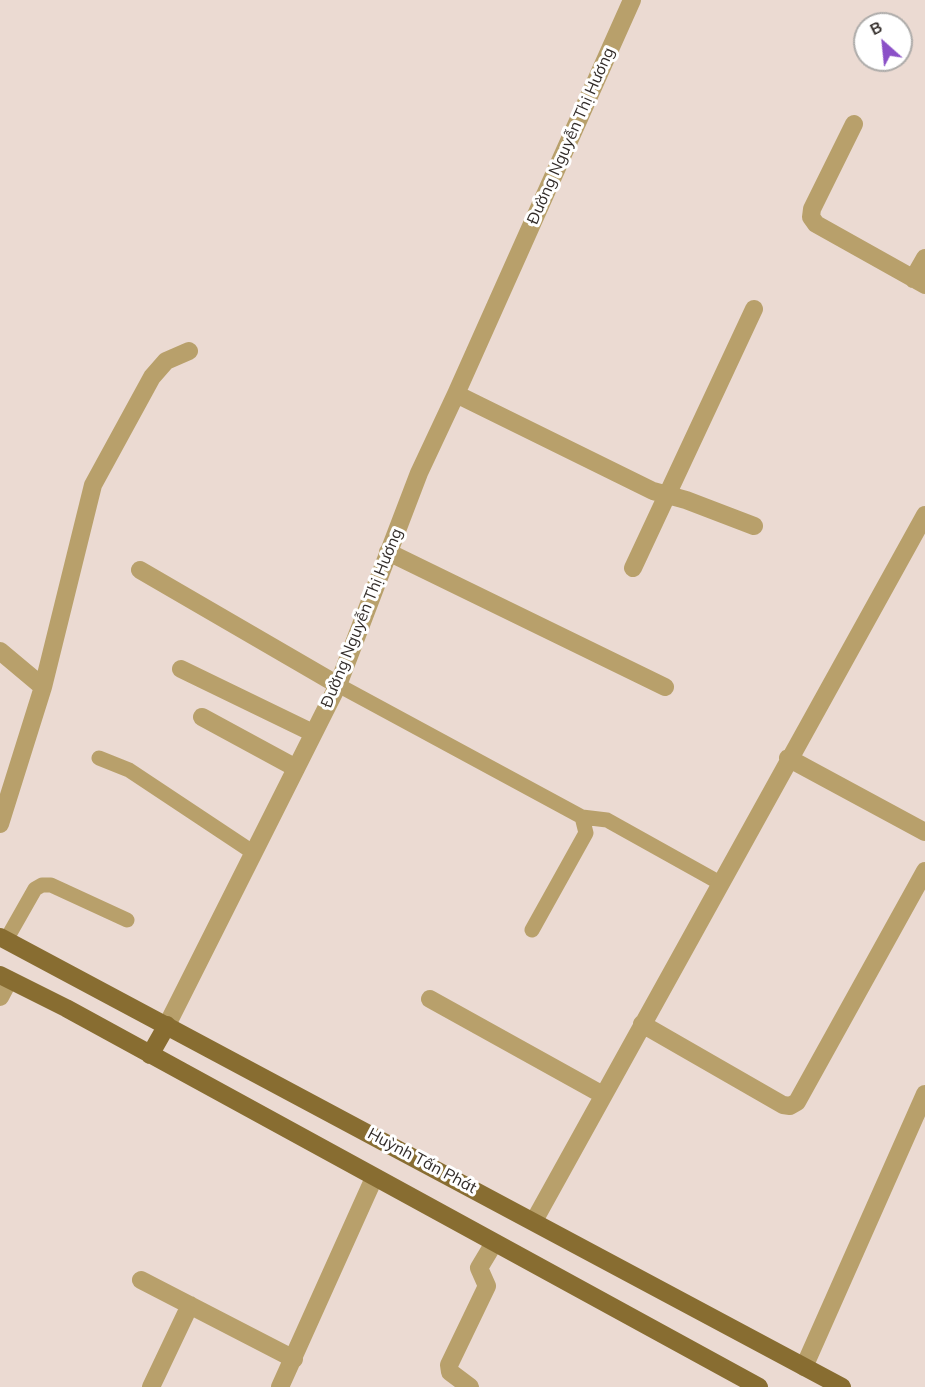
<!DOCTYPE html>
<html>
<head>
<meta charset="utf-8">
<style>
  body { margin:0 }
  #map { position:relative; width:925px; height:1387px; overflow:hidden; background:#ebdad2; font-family:Mulish,sans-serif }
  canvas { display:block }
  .north { position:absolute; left:853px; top:12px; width:60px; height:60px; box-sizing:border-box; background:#fff; border:2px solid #adaba9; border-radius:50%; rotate:333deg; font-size:16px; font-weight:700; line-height:24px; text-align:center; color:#322c29 }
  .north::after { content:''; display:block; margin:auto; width:21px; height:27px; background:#8b50c7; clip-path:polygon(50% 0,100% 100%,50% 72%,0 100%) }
</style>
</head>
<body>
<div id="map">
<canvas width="925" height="1387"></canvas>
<div class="north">B</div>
</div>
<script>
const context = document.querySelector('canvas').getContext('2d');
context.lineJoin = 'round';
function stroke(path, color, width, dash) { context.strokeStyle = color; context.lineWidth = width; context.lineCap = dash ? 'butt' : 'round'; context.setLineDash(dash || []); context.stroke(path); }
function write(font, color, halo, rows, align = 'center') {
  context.font = font + ' Mulish,sans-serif'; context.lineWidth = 6; context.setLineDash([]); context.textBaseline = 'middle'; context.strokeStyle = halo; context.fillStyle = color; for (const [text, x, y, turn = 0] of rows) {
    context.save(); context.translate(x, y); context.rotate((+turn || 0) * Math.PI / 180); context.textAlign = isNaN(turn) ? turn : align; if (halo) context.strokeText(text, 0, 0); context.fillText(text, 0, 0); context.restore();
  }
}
const lane = new Path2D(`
  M338,685L582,817L586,833L532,930
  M99,758L129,770L254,853
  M582,817L607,820L720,883
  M6,940L35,889L42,885H51L127,920`);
const street = new Path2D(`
  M854,124L812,209L811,217L816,224L925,285
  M913,279L925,258
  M456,394L653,491L686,500L754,526
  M388,552L665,687
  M633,568L754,309
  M140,570L338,685
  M0,651L43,687L0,824
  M181,669L313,733
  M43,687L93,485L152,377L166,361L189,351
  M202,717L296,768
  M788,758L925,832
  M0,997L9,980
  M430,999L603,1095
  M642,1024L783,1105L790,1106L797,1102L925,871
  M167,1025L338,685L419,473L456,394L632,0
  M534,1221L925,515
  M141,1280L294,1359
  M804,1367L925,1094
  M151,1387L190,1305
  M280,1387L374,1178
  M470,1387L450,1372L449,1365L487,1286L479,1268L494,1243`);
const primary = new Path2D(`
  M0,937L842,1387
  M0,975L66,1008L759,1387
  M150,1055L167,1025`);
const streetNames = [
  ["Đường Nguyễn Thị Hương",571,136,-66],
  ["Đường Nguyễn Thị Hương",362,618,-68],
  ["Huỳnh Tấn Phát",422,1161,28]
];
stroke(lane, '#b8a06b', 15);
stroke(street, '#b8a06b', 18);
stroke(primary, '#886d31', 18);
write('16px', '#322c29', '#fff', streetNames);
</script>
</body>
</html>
